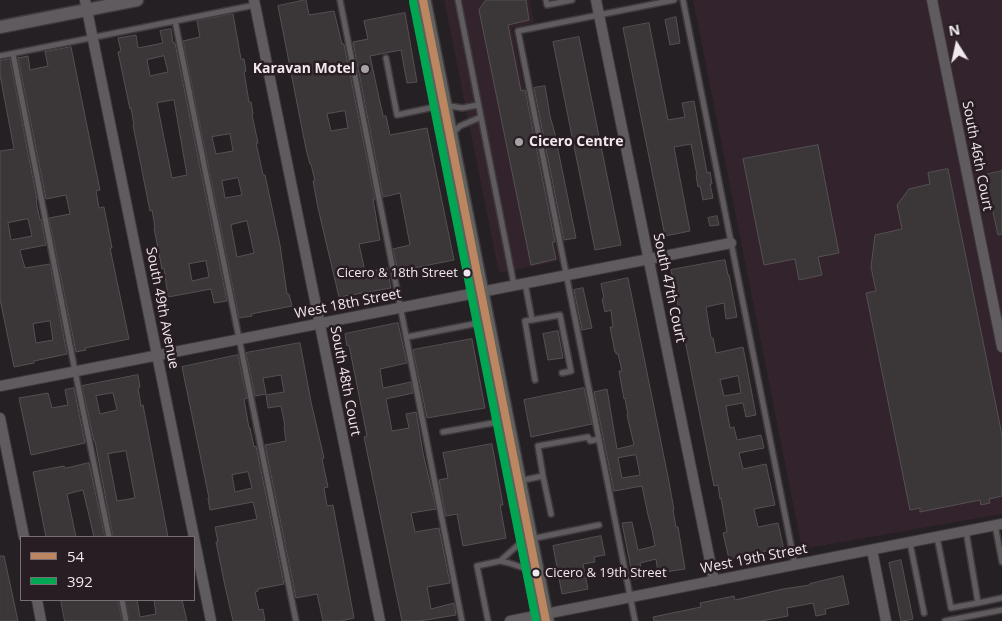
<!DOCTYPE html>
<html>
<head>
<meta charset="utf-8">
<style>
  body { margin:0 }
  #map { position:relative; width:1002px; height:621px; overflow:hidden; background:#252023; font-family:"Open Sans",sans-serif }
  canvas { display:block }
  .legend { position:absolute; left:20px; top:536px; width:175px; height:65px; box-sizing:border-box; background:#281d23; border:1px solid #786e73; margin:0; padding:6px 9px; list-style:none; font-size:15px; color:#efe8ec }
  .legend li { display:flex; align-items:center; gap:10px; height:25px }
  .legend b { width:25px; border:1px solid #786e73 }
  .north { position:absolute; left:932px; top:20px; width:50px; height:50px; -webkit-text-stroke:4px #281d23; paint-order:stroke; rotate:350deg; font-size:14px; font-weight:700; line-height:20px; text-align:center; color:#efe8ec }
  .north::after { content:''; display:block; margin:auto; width:18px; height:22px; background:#efe8ec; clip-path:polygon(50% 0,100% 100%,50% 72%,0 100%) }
</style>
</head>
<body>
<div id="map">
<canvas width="1002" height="621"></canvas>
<ul class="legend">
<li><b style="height:6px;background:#bb8660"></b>54</li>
<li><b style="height:6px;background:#00a651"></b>392</li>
</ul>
<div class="north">N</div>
</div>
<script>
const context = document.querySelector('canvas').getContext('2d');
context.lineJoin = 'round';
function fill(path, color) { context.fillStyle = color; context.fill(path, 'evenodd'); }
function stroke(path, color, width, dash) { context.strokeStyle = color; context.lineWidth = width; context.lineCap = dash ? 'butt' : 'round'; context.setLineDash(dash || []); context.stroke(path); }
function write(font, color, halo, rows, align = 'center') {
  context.font = font + ' "Open Sans",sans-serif'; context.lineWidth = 5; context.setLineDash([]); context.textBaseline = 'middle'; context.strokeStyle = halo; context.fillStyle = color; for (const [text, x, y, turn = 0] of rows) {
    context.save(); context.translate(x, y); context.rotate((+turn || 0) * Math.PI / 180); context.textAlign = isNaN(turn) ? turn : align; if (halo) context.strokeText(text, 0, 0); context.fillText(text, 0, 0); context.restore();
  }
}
const built = new Path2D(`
  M444,0H530L534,23L512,28L559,261L499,273Z
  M693,0H1002V514L802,549Z`);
const building = new Path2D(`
  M306,0L309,15L334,11L342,44H344L375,199H373L380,240L359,244L365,272L387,268L391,288L339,297L318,208L313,181H315L311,164H310L306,149L278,6ZM345,111L348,128L331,131L327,114Z
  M486,0H526L529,20L508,25L521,91L525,90L555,242H552L556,259L531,265L479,10Z
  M405,13L417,82L407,83L401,50L370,56L383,116H386L390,135L427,128L454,260L398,271L393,249L410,245L400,193L383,197L353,42L368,39L364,21Z
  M233,14L241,59H244L246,71L244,72L249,102H251L253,114L252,115L258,143H256L260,161L263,175H265L280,245L287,294H289L292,306L251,314L252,316L239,318L183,41L200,37L197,21ZM230,134L233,151L216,154L212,137ZM238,178L242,195L225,198L222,181ZM247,221L254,253L237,257L231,225Z
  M676,17L680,43L670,45L665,20Z
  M649,23L668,120L685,117L682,103L694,101L707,173L710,172L712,184H710L713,198L703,200L700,186L698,187L696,175H697L691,144L674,147L690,231L665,236L623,28Z
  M171,29L173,43H175L227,301L214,303L211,289L168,297L164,268L162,269L154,228L155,227L152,210L150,211L147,196L133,125H134L131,108L130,109L118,52L121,51L118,38L136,35L138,48L163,43L160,31ZM164,56L168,72L150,76L147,60ZM174,100L187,175L172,178L157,103ZM206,261L209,277L192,281L189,264Z
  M579,37L621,245L595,250L553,42Z
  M71,47L100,190L96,191L99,208L104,207L112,248H110L129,339L85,348L86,350L76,352L49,218L70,214L66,195L46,199L18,58L28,56L30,70L48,66L45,52Z
  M10,59L37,200L36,201L40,220L41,219L46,245L20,250V251L25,268L50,264L67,354L34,361V363L14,367L0,299V151L14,149L0,75V61ZM28,219L32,236L11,240L8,223ZM50,321L53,340L36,343L33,324Z
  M545,86L550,116L554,130L576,238L564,240L534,88Z
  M818,145L839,253L818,257L822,275L799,280L795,259L764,265L743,159Z
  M948,169L1002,435V496L989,499L990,503L981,505L980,500L920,512V508L910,510L866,293L876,291L871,267L875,235L902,229L897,205L909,189L930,184L928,173Z
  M1002,171V234L998,235L985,175Z
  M717,216L719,225L710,226L708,218Z
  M725,260L728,275H729L737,317L726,319L724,303L706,307L711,338H713L716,353L743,347L756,415L746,417L743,403L726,406L730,428L734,427L737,440L761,435L764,448L739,453L743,469L766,464L775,505L754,509L758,527L778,523L784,550L775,551V549L729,559L723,533L727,532L721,498L720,499L718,485L714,486L671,270ZM738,376L741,393L724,396L720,380Z
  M628,278L669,482L674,510H673L676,527H678L685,569L658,573L656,559L640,563L643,578L633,579L622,523L632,522L638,550L655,546L652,530L648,515L642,486L614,491L594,392L607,389L617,449L634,445L627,415H628L625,398L624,399L619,371H622L618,354H616V352H615L610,327H613L611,310L605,312L602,299L604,298L601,284ZM636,455L640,475L622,478L618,458Z
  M583,288L592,328L582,330L574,290Z
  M398,323L407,363L380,369L383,388L411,382L413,393L386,399L392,431L409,428L406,414L416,412L423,453L436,509L411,513L415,532L439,528L450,583L427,587L431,609L454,603L456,615L420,621H402L364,437L367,436L349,345L347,346L345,334Z
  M558,331L563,358L548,360L543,334Z
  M472,339L485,408L427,418L413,350Z
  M300,343L311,402L324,458L322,459L328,487L324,488L327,506L333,505L354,618L341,621H323L317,594L296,598L265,445L286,441L284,427L285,426L281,406L268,408L266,395L284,392L281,375L263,378L266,394L255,396L246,353Z
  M238,355L247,398L244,399L249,428H250L254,447L256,446L284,584L258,589V591L255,592L259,610L263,609L265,621H233L225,586L216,542H218L215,527L257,519L253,502L210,510L208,498H209L182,367ZM248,472L252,488L235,492L232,475Z
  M138,375L140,387L138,388L141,406L143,405L168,537H113L95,441H94L82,386ZM113,393L117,410L100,414L96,396ZM126,451L135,498L117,501L108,454Z
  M74,388L85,443L31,455L19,398L48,393L52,408L68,405L65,390Z
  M584,388L592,424L531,437L524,400Z
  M492,444L503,505H500L506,538L463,546L457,514L446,516L444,508L439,480L448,478L443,453Z
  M89,463L105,537H94L83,490L67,494L76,537H46L33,472L64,466L65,468Z
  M601,536L605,555L594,557L595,562L583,564L588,589L562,594L553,546Z
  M0,556H4L18,621H0Z
  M901,560L913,619L903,621H901L889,563Z
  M843,576L849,604L825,609L826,614L816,616L813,603L787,608L788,616L761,621H654L653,617L701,607L700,603L734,596L735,600L783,589L810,585V584Z
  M61,600H118L122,621H65Z
  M126,600H137L140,617L156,614L154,600H182L187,621H130Z`);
const service = new Path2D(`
  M340,0L462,621
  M458,0L514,285
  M546,0L547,5L572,0
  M683,0L795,565
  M175,21L296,621
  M13,54L75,371L109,537
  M0,56L255,5
  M386,58L397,115L444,105L462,108L478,105
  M452,134L460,126L481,117
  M525,283L532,320L560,315L571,371L562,373
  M532,320L525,321L535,380
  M407,337L484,322
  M443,432L504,421
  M543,476L538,446L588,437L590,441L599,439
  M519,481L543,476L551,514
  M995,525L1002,562
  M527,537L500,561L509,563L533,571
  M937,537L951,608L978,603L966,531
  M531,539L599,525
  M910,543L924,613
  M122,600L126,621
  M978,603L1002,598
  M488,621L477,566L500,561
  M635,621L518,31L674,0
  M945,621L1002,610`);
const minor = new Path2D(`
  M85,0L211,621
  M254,0L380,621
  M596,0L714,581
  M932,0L1002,347
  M0,386L731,243
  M0,418L24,537
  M872,550L886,621
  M37,600L41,621
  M510,621L1002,524`);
const tertiary = new Path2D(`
  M0,27L137,0`);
const primary = new Path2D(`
  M423,0L546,621`);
const bus1 = new Path2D(`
  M423,0L546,621`);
const bus2 = new Path2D(`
  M413,2L536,621`);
const markers = [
  [365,69,5,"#a8a2a6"],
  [519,142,5,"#a8a2a6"],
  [467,273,4.5,"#efe8ec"],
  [536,573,4.5,"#efe8ec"]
];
const busNames = [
  ["Cicero & 18th Street",458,273],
  ["Cicero & 19th Street",545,573,"left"]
];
const poiNames = [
  ["Karavan Motel",355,69],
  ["Cicero Centre",529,142,"left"]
];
const streetNames = [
  ["South 46th Court",977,156,79],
  ["South 47th Court",669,288,78],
  ["West 18th Street",348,304,-11],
  ["South 49th Avenue",162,308,79],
  ["South 48th Court",345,381,79],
  ["West 19th Street",754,559,-11]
];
fill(built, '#32232c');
fill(building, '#3b3739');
stroke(building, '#555053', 1);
stroke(service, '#3f3a3d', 8);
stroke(minor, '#3f3a3d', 12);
stroke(tertiary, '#3f3a3d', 15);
stroke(primary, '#3f3a3d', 18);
stroke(service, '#605b5e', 5);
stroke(minor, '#605b5e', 10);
stroke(tertiary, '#605b5e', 12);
stroke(primary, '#61615e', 15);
stroke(bus1, '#bb8660', 8);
stroke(bus2, '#00a651', 8);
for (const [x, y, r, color] of markers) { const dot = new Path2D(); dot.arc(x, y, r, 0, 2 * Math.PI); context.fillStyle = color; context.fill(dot); stroke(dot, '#281d23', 2); }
write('13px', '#efe8ec', '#281d23', busNames, 'right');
write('bold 14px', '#efe8ec', '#281d23', poiNames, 'right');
write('14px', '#efe8ec', '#281d23', streetNames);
</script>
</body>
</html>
